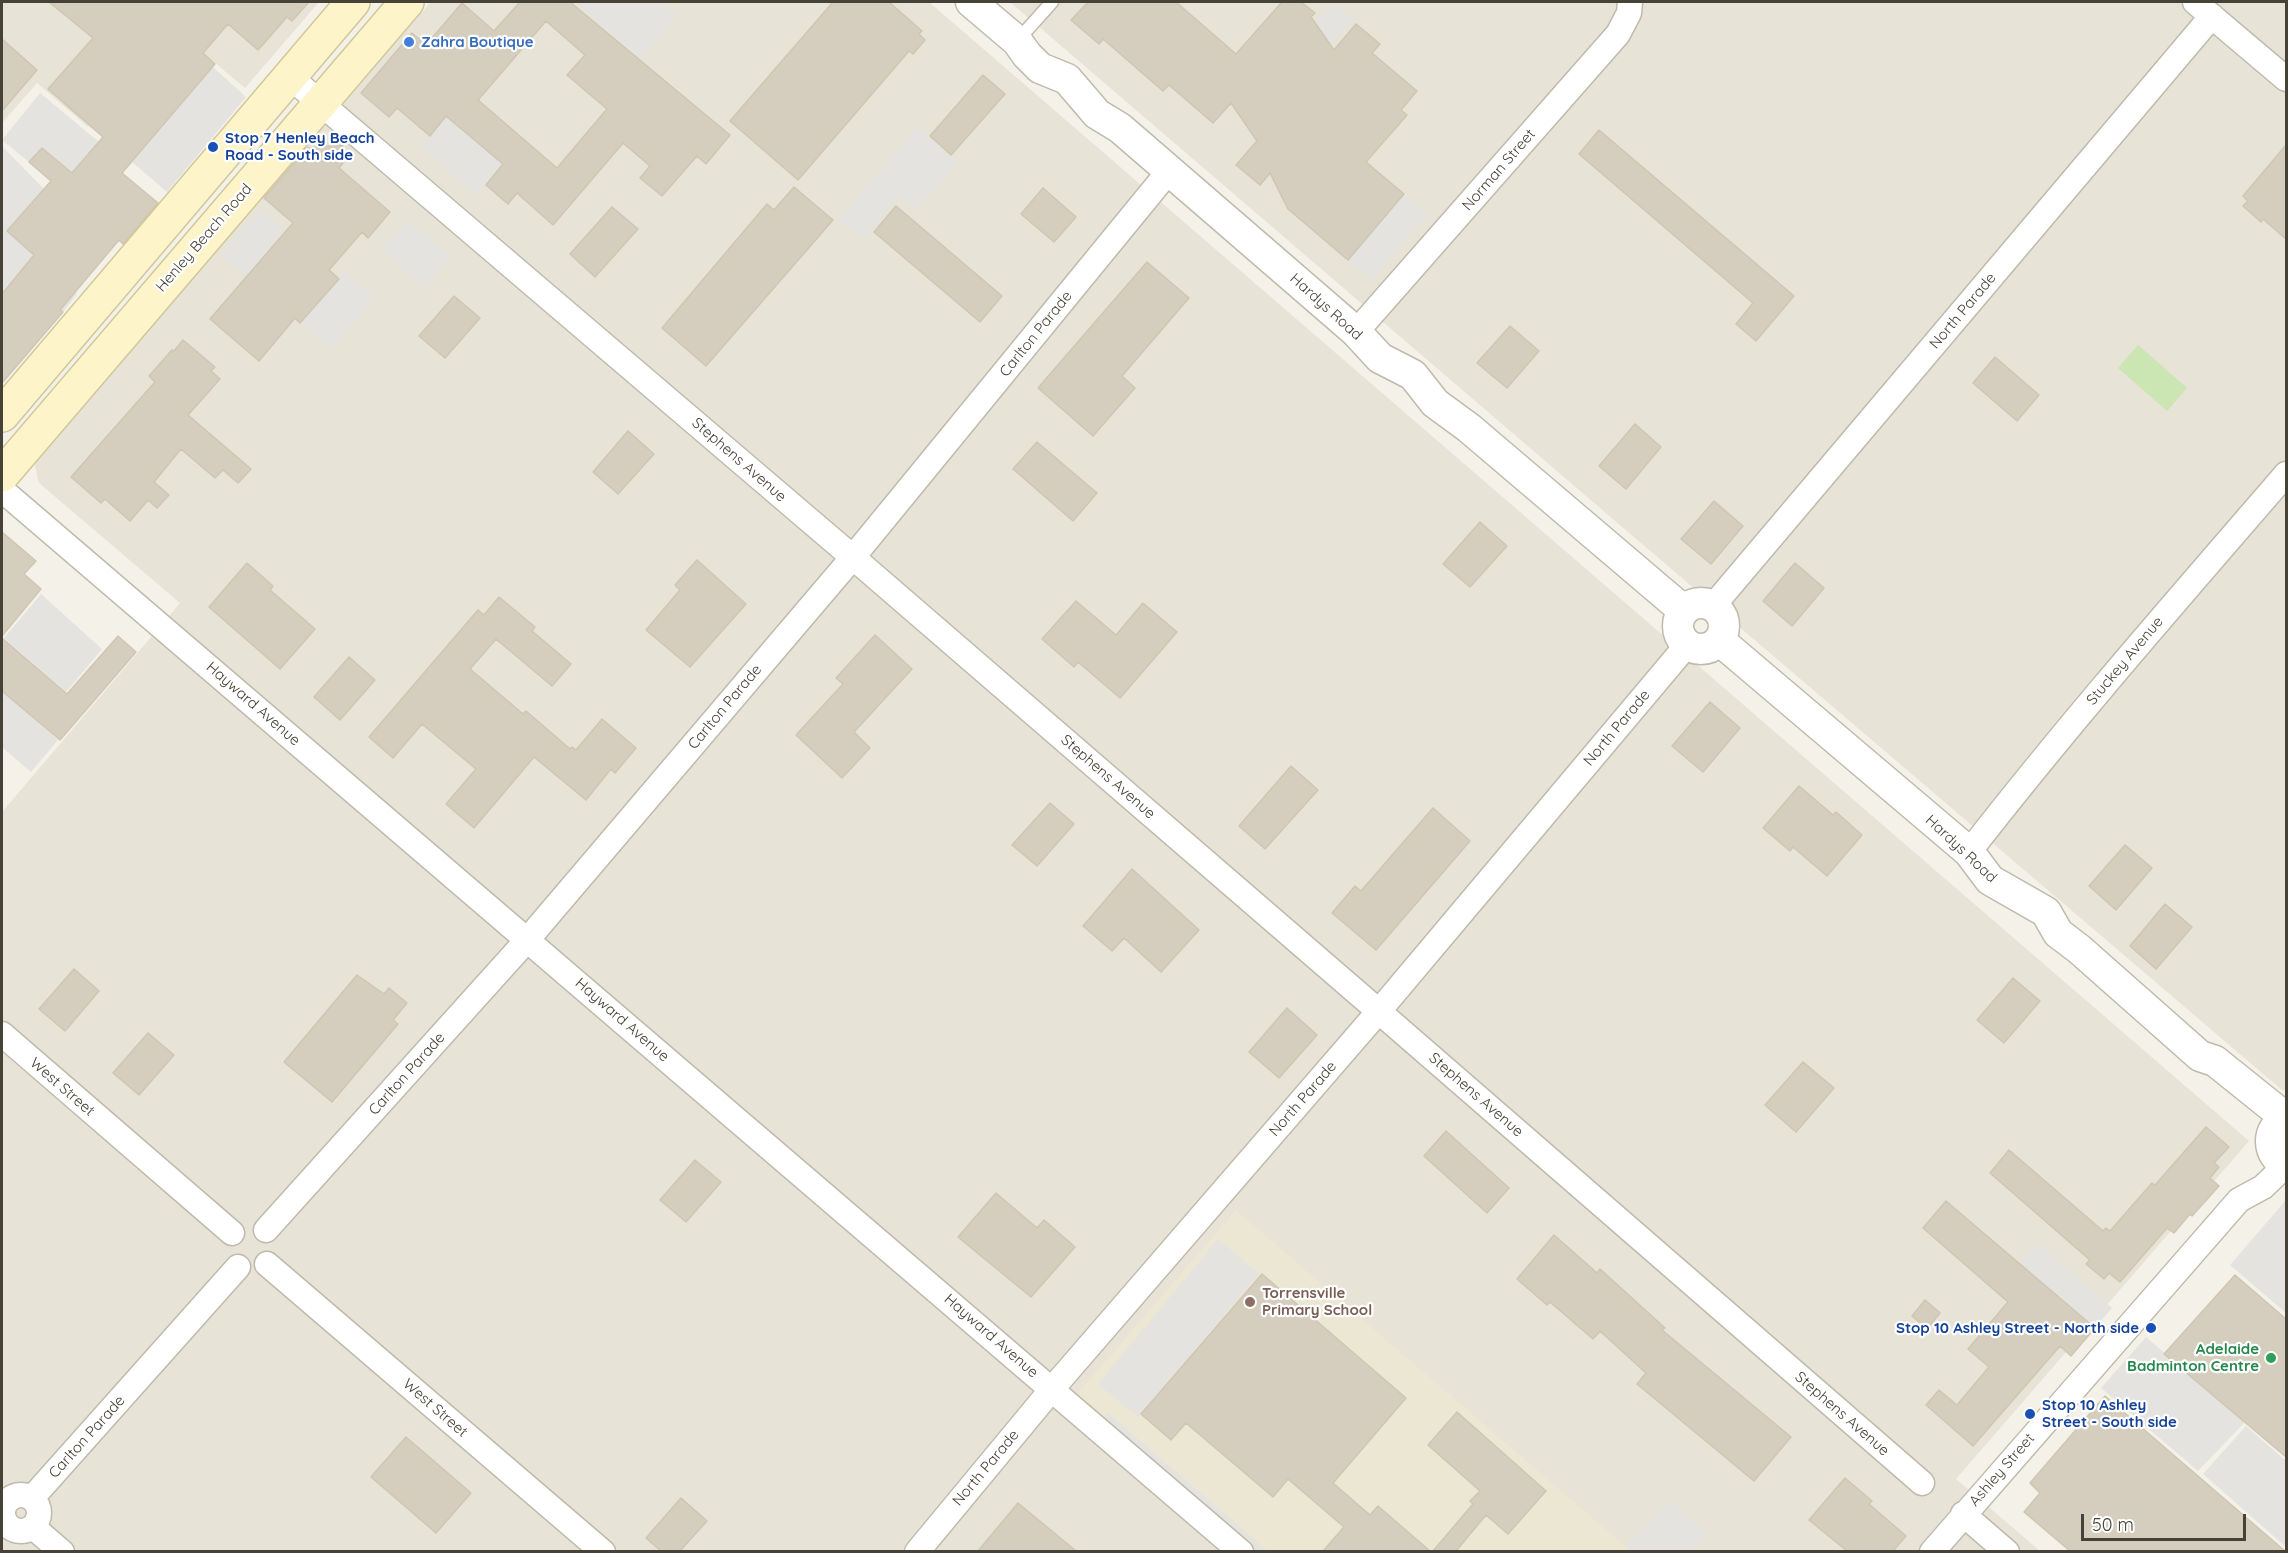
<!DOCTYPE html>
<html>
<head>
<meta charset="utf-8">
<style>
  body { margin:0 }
  #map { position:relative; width:2288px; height:1553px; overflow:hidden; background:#f4f1e9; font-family:Quicksand,sans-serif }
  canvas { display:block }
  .frame { position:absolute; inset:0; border:3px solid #474237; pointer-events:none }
  .scale { position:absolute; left:2081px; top:1514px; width:165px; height:27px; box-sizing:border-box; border:3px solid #474237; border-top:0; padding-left:8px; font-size:18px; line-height:21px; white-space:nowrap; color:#474237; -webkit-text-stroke:4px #fff; paint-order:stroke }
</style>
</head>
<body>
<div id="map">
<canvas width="2288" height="1553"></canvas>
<div class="frame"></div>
<div class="scale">50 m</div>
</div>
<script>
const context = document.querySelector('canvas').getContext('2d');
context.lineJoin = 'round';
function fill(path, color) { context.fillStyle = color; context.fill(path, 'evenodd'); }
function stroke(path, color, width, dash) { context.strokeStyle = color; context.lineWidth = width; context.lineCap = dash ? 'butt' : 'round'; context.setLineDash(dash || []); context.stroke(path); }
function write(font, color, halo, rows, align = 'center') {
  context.font = font + ' Quicksand,sans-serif'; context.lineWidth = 4.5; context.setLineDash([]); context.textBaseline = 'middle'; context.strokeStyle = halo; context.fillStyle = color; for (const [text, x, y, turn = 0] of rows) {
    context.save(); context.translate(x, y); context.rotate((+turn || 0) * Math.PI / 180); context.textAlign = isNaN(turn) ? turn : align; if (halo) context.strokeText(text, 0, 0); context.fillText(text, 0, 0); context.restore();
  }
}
const residential = new Path2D(`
  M2,2H319L245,88L173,28L88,127L37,83L2,123Z
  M431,2H929L2249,1141L1956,1479L2040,1551L2,1552V812L180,603L39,483L34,462Z
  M1010,2H2286V1090H2282L1607,514Z`);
const education = new Path2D(`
  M1236,1210L1631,1551H1259L1076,1395Z`);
const green = new Path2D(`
  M2138,345L2187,388L2167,411L2118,368Z`);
const parking = new Path2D(`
  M584,2H662L678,15L640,59L580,6Z
  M1333,3L1353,20L1255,134L1247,127L1237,113Z
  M213,67L246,97L167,192L132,162Z
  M40,93L99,142L72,173L42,148L29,162L2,140Z
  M446,116L503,164L477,195L420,147Z
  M917,127L957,163L916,210L900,196L864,239L839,219Z
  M2,146L44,189L8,231L76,292L77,294L63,312L18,274L2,294Z
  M1404,194L1428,213L1371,280L1348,260Z
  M259,209L285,232L246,277L220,255Z
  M409,221L452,257L425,288L382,251Z
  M345,271L375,298L331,349L300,323Z
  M41,594L102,649L66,692L4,638Z
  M2,690L58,740L31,772L2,747Z
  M2286,1200V1313L2230,1265Z
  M1218,1239L1259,1274L1138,1417L1098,1384Z
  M2037,1243L2112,1308L2095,1328L2020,1264Z
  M2146,1337L2245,1422L2198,1471L2101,1388Z
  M1108,1413L1268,1551H1256L1102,1420Z
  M2246,1426L2286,1461V1547L2203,1474Z
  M1670,1500L1708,1534L1693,1551H1631L1626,1547Z`);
const building = new Path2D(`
  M49,2H309L292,21L287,17L258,50L228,24L203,53L215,64L122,173L158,203L123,244L119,240L60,310L63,312L2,383V294L34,255L7,231L51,181L29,162L42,148L72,173L103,137L48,89L93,38Z
  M520,2H570L730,135L706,164L697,156L662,196L640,178L650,166L623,143L553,225L517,193L508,204L486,185L503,164L446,116L430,136L397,108L389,117L361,93L412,33L426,45L462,3L494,31ZM546,21L585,55L567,75L607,109L557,168L478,100Z
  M833,2H889L922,31L919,34L925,40L913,54L909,51L798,180L730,121Z
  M1088,2H1176L1236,54L1282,2H1301L1315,13L1311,17L1334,50L1356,24L1380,44L1372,53L1417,91L1401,110L1407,115L1366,162L1404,194L1348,260L1288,209L1270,173L1260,185L1236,165L1257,141L1231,103L1213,123L1169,85L1163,91L1103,39L1099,44L1071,20Z
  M2,39L37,70L2,111Z
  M983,75L1005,94L951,155L930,136Z
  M1599,130L1794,296L1756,341L1736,324L1753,303L1579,154Z
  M343,145L335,156L343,163L339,168L390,212L368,238L362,232L329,270L339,279L300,323L295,318L259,361L210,319L293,223L264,198L307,148Z
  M2286,145V239L2263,219L2261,222L2243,206L2248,201L2243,196Z
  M794,187L833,220L706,366L662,328L767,204L774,210Z
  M1043,188L1076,217L1054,242L1021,214Z
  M896,206L1002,296L980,322L874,232Z
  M612,207L638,229L595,277L570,254Z
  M1147,262L1189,298L1122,376L1135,388L1093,436L1038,388Z
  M454,296L480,318L445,358L419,336Z
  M1510,326L1539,351L1507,388L1477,363Z
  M183,340L215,367L211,371L220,379L188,415L251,469L238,483L223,470L215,478L181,449L154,482L169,495L157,508L148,500L130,521L105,499L101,503L71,477L155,382L149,376L172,350L174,351Z
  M1995,357L2039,395L2017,421L1973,383Z
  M1635,424L1661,447L1626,489L1599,466Z
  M628,431L654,454L618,494L593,472Z
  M1037,442L1097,493L1073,521L1013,469Z
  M1714,501L1743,526L1711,564L1681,539Z
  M1480,522L1507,546L1470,587L1443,564Z
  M2,532L36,561L24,574L41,589L2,636Z
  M697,560L746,604L690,667L646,630L680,590L675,585Z
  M247,563L273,586L270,590L315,629L280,669L209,607Z
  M1795,563L1824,588L1792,626L1763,601Z
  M499,597L535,627L532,631L571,664L552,686L496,639L470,669L523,714L526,711L570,749L572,747L576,750L602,719L636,748L615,773L611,769L586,800L534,757L474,828L446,804L476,769L422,724L393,758L369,737L478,610L484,615Z
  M1076,601L1116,635L1143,603L1177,632L1120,698L1078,662L1074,667L1042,639Z
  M875,635L912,669L854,732L870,748L842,778L796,735L843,684L836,678Z
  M118,636L136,652L60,740L2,691V638L67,694Z
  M349,657L375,680L340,720L314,697Z
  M1710,702L1740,728L1703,772L1672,746Z
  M1291,766L1318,790L1265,849L1239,826Z
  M1799,786L1833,815L1836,812L1862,835L1827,876L1793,847L1790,851L1763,828Z
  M1050,803L1074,824L1037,866L1012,845Z
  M1433,808L1470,841L1376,950L1332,913L1355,886L1361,891Z
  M2125,845L2152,868L2116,910L2089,886Z
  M1132,869L1199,930L1161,972L1124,938L1112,951L1083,926Z
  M2165,904L2192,927L2156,969L2130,946Z
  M74,969L99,991L65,1031L39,1009Z
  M357,975L384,994L389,988L407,1003L393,1020L398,1024L332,1102L284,1062Z
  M2013,978L2040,1001L2004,1043L1977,1020Z
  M1287,1008L1317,1035L1279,1078L1249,1052Z
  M148,1033L174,1055L139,1095L113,1073Z
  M1803,1062L1834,1088L1796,1132L1765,1105Z
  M2206,1127L2229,1147L2214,1163L2219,1167L2210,1178L2219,1186L2192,1216L2190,1214L2174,1233L2167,1228L2120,1282L2109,1273L2104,1279L2086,1264L2090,1260L1990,1173L2009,1150L2103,1231L2106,1228L2110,1231L2152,1183L2155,1185Z
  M1446,1131L1509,1188L1487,1213L1424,1156Z
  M695,1160L721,1182L686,1222L660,1200Z
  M996,1193L1037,1228L1044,1220L1075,1247L1031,1297L958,1237Z
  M1946,1201L2095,1328L2071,1356L2060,1346L1973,1446L1926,1405L1939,1390L1957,1405L1989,1367L1968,1349L2008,1302L1923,1228Z
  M1554,1235L1597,1273L1600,1269L1665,1328L1662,1330L1791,1437L1754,1481L1637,1384L1646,1373L1600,1331L1593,1339L1550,1302L1547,1305L1517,1279Z
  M1262,1274L1406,1398L1333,1483L1370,1515L1378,1506L1430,1551H1323L1344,1527L1288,1479L1273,1497L1186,1423L1171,1440L1141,1414Z
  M2235,1275L2286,1319V1457L2164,1354Z
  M1925,1300L1940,1313L1927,1329L1912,1316Z
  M2105,1396L2285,1551H2070L2024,1512L2040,1493L2030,1483Z
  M1457,1412L1546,1491L1508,1534L1486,1515L1456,1551H1433L1473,1504L1470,1501L1480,1491L1428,1445Z
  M406,1437L471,1493L436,1533L371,1477Z
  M1845,1478L1872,1501L1869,1504L1906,1536L1893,1551H1847L1809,1520Z
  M681,1498L707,1521L680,1551H661L646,1538Z
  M1018,1503L1076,1551H978Z`);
const service = new Path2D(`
  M1017,41L1052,2`);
const minor = new Path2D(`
  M2195,2L2286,79
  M290,77L863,566L1368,1002L1922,1483
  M1356,332L1618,34L1629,13L1630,2
  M2,490L1241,1552
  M1713,606L2212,16
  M1969,852C2070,722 2179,598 2286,474
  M2,1034L232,1233
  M266,1230L528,939L853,557L1169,171
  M267,1264L603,1552
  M3 1513a18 18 0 1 1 36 0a18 18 0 1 1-36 0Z
  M32,1498L238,1267
  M1963,1514L2007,1552
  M33,1527L62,1552
  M917,1552L1052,1389L1379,1011L1687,645
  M1932,1552L2239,1200L2263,1187L2286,1165`);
const tertiary = new Path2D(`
  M971,2L1017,41L1027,55L1040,68L1067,79L1097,114L1120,128L1356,332L1380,358L1413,375L1435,403L1469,428L1683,610
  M1678 626a23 23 0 1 1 46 0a23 23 0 1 1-46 0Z
  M1719,640L1969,852L1990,880L2046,912L2058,933L2079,949L2200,1056L2215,1061L2286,1118
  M2286,1119C2265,1129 2267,1155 2286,1165`);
const secondary = new Path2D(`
  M2,415L353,2
  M2,475L407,2`);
const markers = [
  [409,42,6,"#3f7fe0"],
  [213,147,6,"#1a4fb4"],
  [1250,1302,6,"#8d6e63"],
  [2151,1328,6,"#1a4fb4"],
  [2271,1358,6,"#2e9e5b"],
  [2030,1414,6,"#1a4fb4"]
];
const shopNames = [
  ["Zahra Boutique",421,42]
];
const transitNames = [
  ["Stop 7 Henley Beach",225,138],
  ["Road - South side",225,155],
  ["Stop 10 Ashley Street - North side",2139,1328,"right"],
  ["Stop 10 Ashley",2042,1405],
  ["Street - South side",2042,1422]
];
const streetNames = [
  ["Norman Street",1499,170,-49],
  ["Henley Beach Road",204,238,-49],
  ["Hardys Road",1326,307,42],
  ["North Parade",1963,311,-50],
  ["Carlton Parade",1036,334,-51],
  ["Stephens Avenue",739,460,41],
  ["Stuckey Avenue",2125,661,-50],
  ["Hayward Avenue",253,704,41],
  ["Carlton Parade",725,707,-50],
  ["North Parade",1617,728,-50],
  ["Stephens Avenue",1108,777,41],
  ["Hardys Road",1961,849,43],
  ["Hayward Avenue",622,1020,41],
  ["Carlton Parade",407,1074,-48],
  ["West Street",62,1087,41],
  ["Stephens Avenue",1476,1095,41],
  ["North Parade",1303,1099,-49],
  ["Hayward Avenue",991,1336,41],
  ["West Street",435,1408,41],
  ["Stephens Avenue",1842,1414,41],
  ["Carlton Parade",87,1437,-48],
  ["North Parade",986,1468,-50],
  ["Ashley Street",2002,1470,-49]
];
const educationNames = [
  ["Torrensville",1262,1293],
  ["Primary School",1262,1310]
];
const leisureNames = [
  ["Adelaide",2259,1349],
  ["Badminton Centre",2259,1366]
];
fill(residential, '#e7e3d7');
fill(education, '#ece7d3');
fill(green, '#cbe6b3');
fill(parking, '#e5e3e0');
fill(building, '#d5cebe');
stroke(building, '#cfc6b2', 1.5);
stroke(service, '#bfbaab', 15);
stroke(minor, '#bfbaab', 27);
stroke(tertiary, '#bfbaab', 33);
stroke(secondary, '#d2c799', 36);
stroke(service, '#fff', 12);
stroke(minor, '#fff', 24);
stroke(tertiary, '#fff', 30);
stroke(secondary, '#fdf4ca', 33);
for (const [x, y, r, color] of markers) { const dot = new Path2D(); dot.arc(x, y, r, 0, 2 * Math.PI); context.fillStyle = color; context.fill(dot); stroke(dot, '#fff', 2); }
write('bold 15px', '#366cbe', '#fff', shopNames, 'left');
write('bold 15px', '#164399', '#fff', transitNames, 'left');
write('15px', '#474237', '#fff', streetNames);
write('bold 15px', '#785e54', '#fff', educationNames, 'left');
write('bold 15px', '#27864d', '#fff', leisureNames, 'right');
</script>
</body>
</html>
